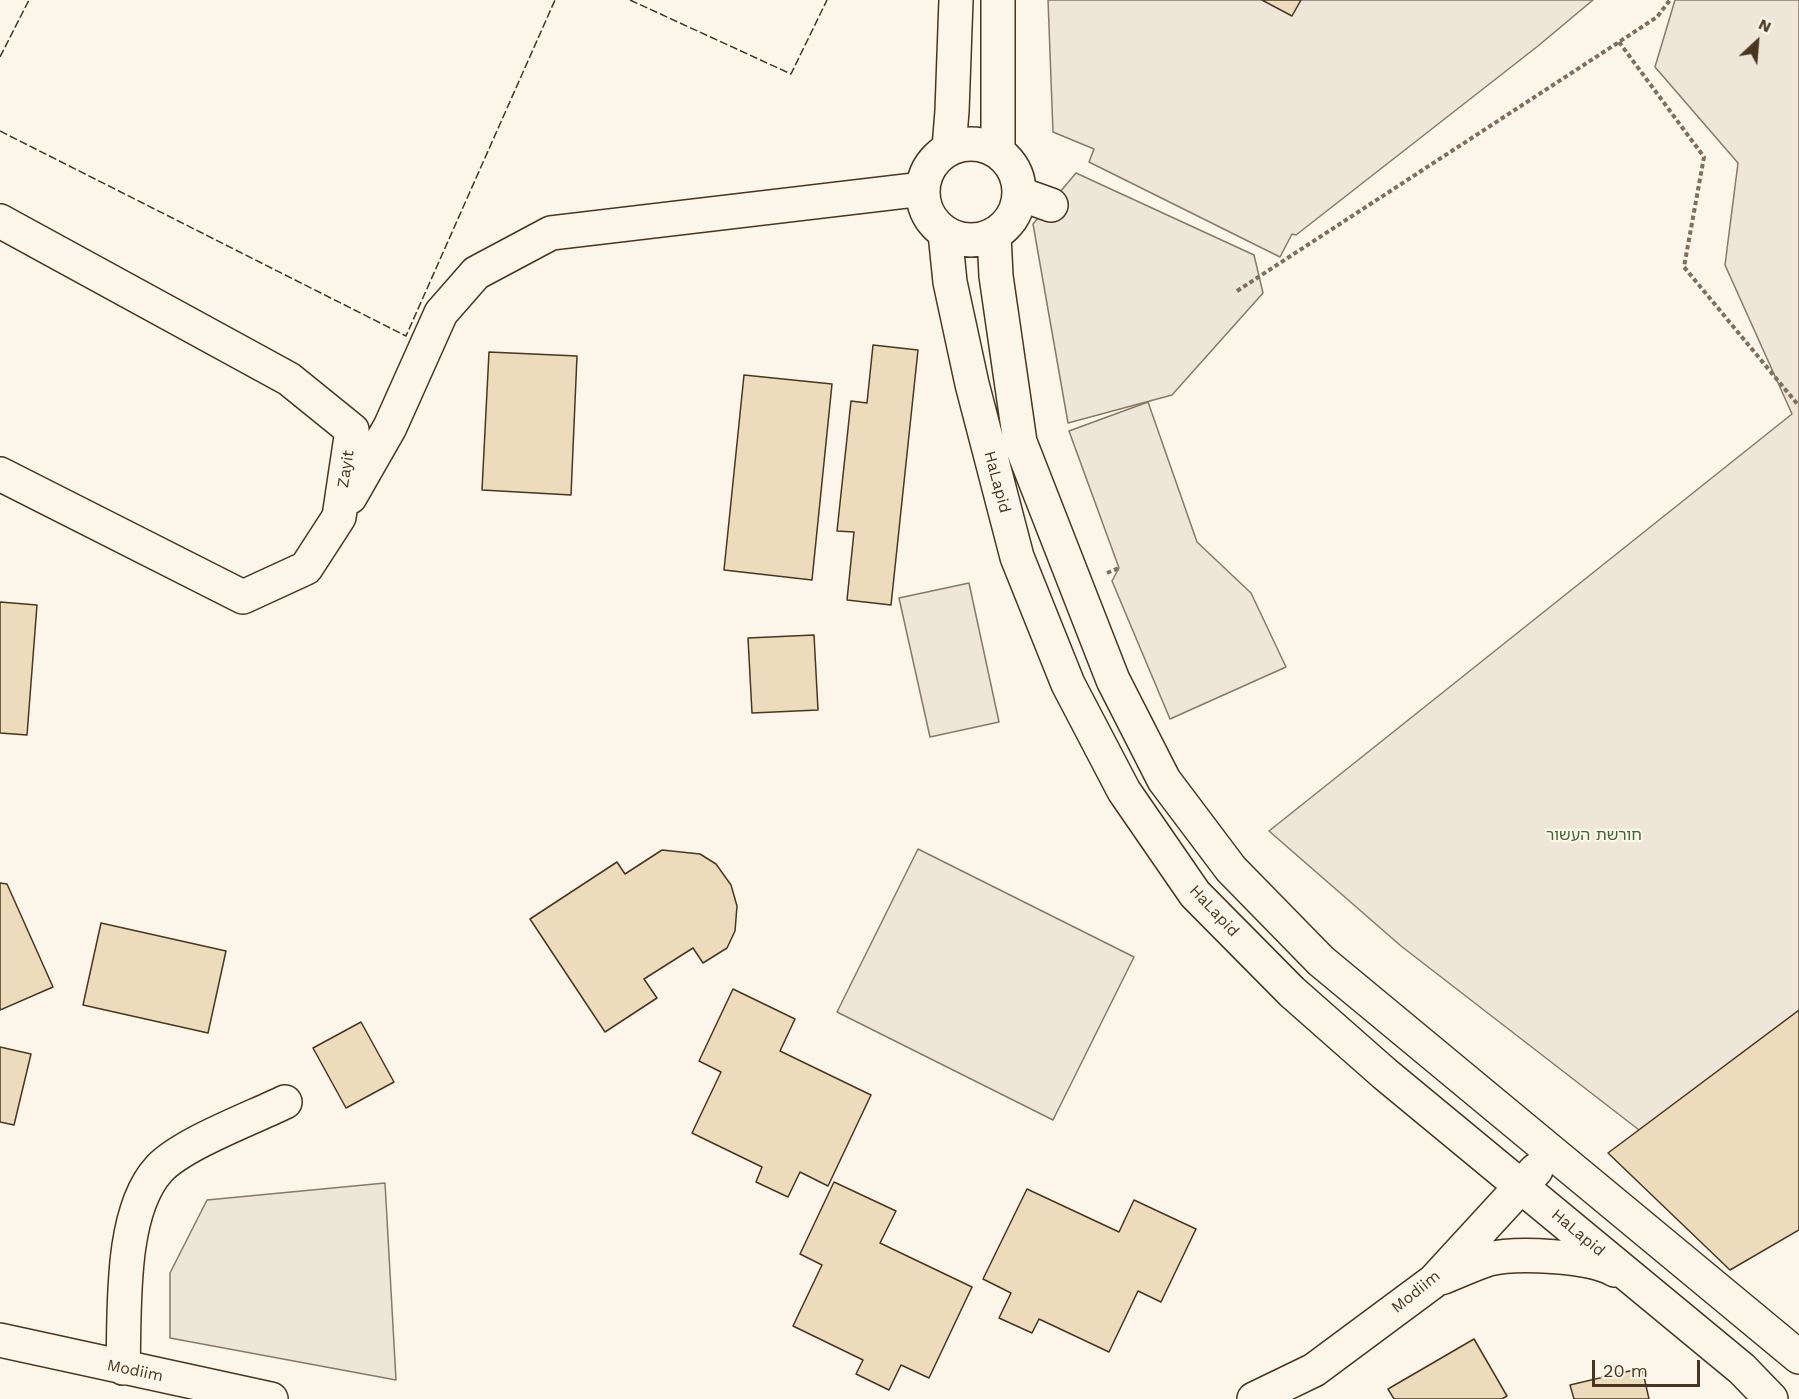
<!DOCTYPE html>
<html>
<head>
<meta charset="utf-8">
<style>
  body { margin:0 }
  #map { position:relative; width:1799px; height:1399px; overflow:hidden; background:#fbf6e9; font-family:"Work Sans",sans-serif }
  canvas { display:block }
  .north { position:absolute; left:1727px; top:12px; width:60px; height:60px; -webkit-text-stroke:4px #fbf6e9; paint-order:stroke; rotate:26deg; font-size:16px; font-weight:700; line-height:24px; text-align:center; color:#4a3520 }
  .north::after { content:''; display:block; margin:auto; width:21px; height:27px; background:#4a3520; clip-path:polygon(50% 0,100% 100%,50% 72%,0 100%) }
  .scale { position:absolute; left:1592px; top:1360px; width:108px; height:27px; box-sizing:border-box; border:3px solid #4a3520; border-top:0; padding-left:8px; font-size:18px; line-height:21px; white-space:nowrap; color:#4a3520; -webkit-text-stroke:4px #fbf6e9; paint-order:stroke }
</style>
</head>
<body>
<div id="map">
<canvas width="1799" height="1399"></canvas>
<div class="north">N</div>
<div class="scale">20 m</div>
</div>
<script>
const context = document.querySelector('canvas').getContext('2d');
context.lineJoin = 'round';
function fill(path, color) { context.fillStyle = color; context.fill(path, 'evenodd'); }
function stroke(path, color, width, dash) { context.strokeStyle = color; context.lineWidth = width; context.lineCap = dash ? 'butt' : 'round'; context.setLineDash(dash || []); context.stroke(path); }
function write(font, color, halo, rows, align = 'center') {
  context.font = font + ' "Work Sans","Noto Sans Hebrew",sans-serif'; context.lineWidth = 4.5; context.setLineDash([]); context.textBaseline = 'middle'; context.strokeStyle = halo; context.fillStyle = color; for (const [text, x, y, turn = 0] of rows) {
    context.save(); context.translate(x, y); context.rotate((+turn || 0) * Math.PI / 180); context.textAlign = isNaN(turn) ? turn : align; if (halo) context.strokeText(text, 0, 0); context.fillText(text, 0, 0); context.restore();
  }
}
const green = new Path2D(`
  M1048,0H1593L1538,46L1296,235L1292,234L1280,257L1089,162L1094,149L1053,132Z
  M1675,0H1799V1039L1652,1140L1401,946L1269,831L1792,414L1725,265L1738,163L1655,67Z
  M1148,402L1197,542L1251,593L1286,667L1170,719L1112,581L1119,568L1069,431Z
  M969,583L999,722L930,737L899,598Z
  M918,849L1134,957L1053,1120L837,1012Z`);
const parking = new Path2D(`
  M1076,173L1254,255L1263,293L1172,395L1068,423L1033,224Z
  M385,1183L396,1380L170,1338V1273L207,1200Z`);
const building = new Path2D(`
  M1262,0H1301L1292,16Z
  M873,345L918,350L891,605L847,600L854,532L837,531L851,401L867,403Z
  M489,352L577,356L571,495L482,490Z
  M744,375L832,384L812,580L724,570Z
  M0,602L37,605L27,735L0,733Z
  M814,635L818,710L752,713L748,638Z
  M662,850L700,854L716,864L731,885L737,906L735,931L727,948L703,963L693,948L644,979L657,998L605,1032L530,919L617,862L625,874Z
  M0,883L7,884L53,987L0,1010Z
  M101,923L226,951L208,1033L83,1005Z
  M733,989L795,1019L780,1051L871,1095L828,1186L800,1172L788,1197L756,1182L762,1167L692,1133L721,1072L699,1061Z
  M1799,1010V1230L1730,1270L1608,1153Z
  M361,1022L394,1082L346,1108L313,1048Z
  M0,1047L31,1054L14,1125L0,1122Z
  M834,1182L896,1211L880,1243L972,1287L929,1378L901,1365L889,1390L856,1374L863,1360L793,1326L822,1265L800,1254Z
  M1027,1189L1119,1232L1134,1200L1196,1229L1161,1302L1138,1291L1109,1352L1039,1319L1032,1333L999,1318L1011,1293L983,1279Z
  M1474,1339L1507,1396L1502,1399H1394L1388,1389Z
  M1642,1368L1649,1399H1574L1570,1385Z`);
const path = new Path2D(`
  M1619,42L1704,157L1684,267L1799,406
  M1237,291L1619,42L1657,17L1670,0
  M1107,573L1119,568`);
const minor = new Path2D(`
  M923 192a48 48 0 1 1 96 0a48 48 0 1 1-96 0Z
  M949,148L952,111L956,0
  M998,151V0
  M1020,194L1051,205
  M0,221L289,379L352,430L339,517L306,568L243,597L0,474
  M945,233L950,282L972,384L1017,557L1068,684L1124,791L1195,894L1292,992L1385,1074L1742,1369L1771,1399
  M994,235L996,276L1020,442L1113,680L1164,780L1231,869L1321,961L1799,1357
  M350,497L390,427L441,313L476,273L551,233L923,189
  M1441,1278C1457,1272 1473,1264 1489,1259C1517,1252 1590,1256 1615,1270
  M0,1340L271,1399
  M123,1368C125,1311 119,1213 159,1169C182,1144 252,1118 285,1102
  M1254,1399L1314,1370L1434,1281L1536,1170`);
const fence = new Path2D(`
  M630,0L791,74L827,0
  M0,57L29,0
  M0,131L406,336L555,0`);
const streetNames = [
  ["Zayit",346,469,-81],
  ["HaLapid",997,482,75],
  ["HaLapid",1214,911,47],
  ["HaLapid",1578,1233,40],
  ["Modiim",1416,1292,-39],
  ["Modiim",135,1371,12]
];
const parkNames = [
  ["חורשת העשור",1594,835]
];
fill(green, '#ede6d9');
stroke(green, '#887966', 1.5);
fill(parking, '#ede7d9');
stroke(parking, '#887966', 1.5);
fill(building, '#ecdcbc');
stroke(building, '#4a3520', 1.5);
stroke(minor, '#4a3520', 36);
stroke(path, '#7f6f5c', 4, [4.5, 3]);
stroke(minor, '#fbf6e9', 33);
stroke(fence, '#4a3520', 1.5, [8, 3]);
write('16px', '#4a3520', '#fbf6e9', streetNames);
write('16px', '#436837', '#fbf6e9', parkNames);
</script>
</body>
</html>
